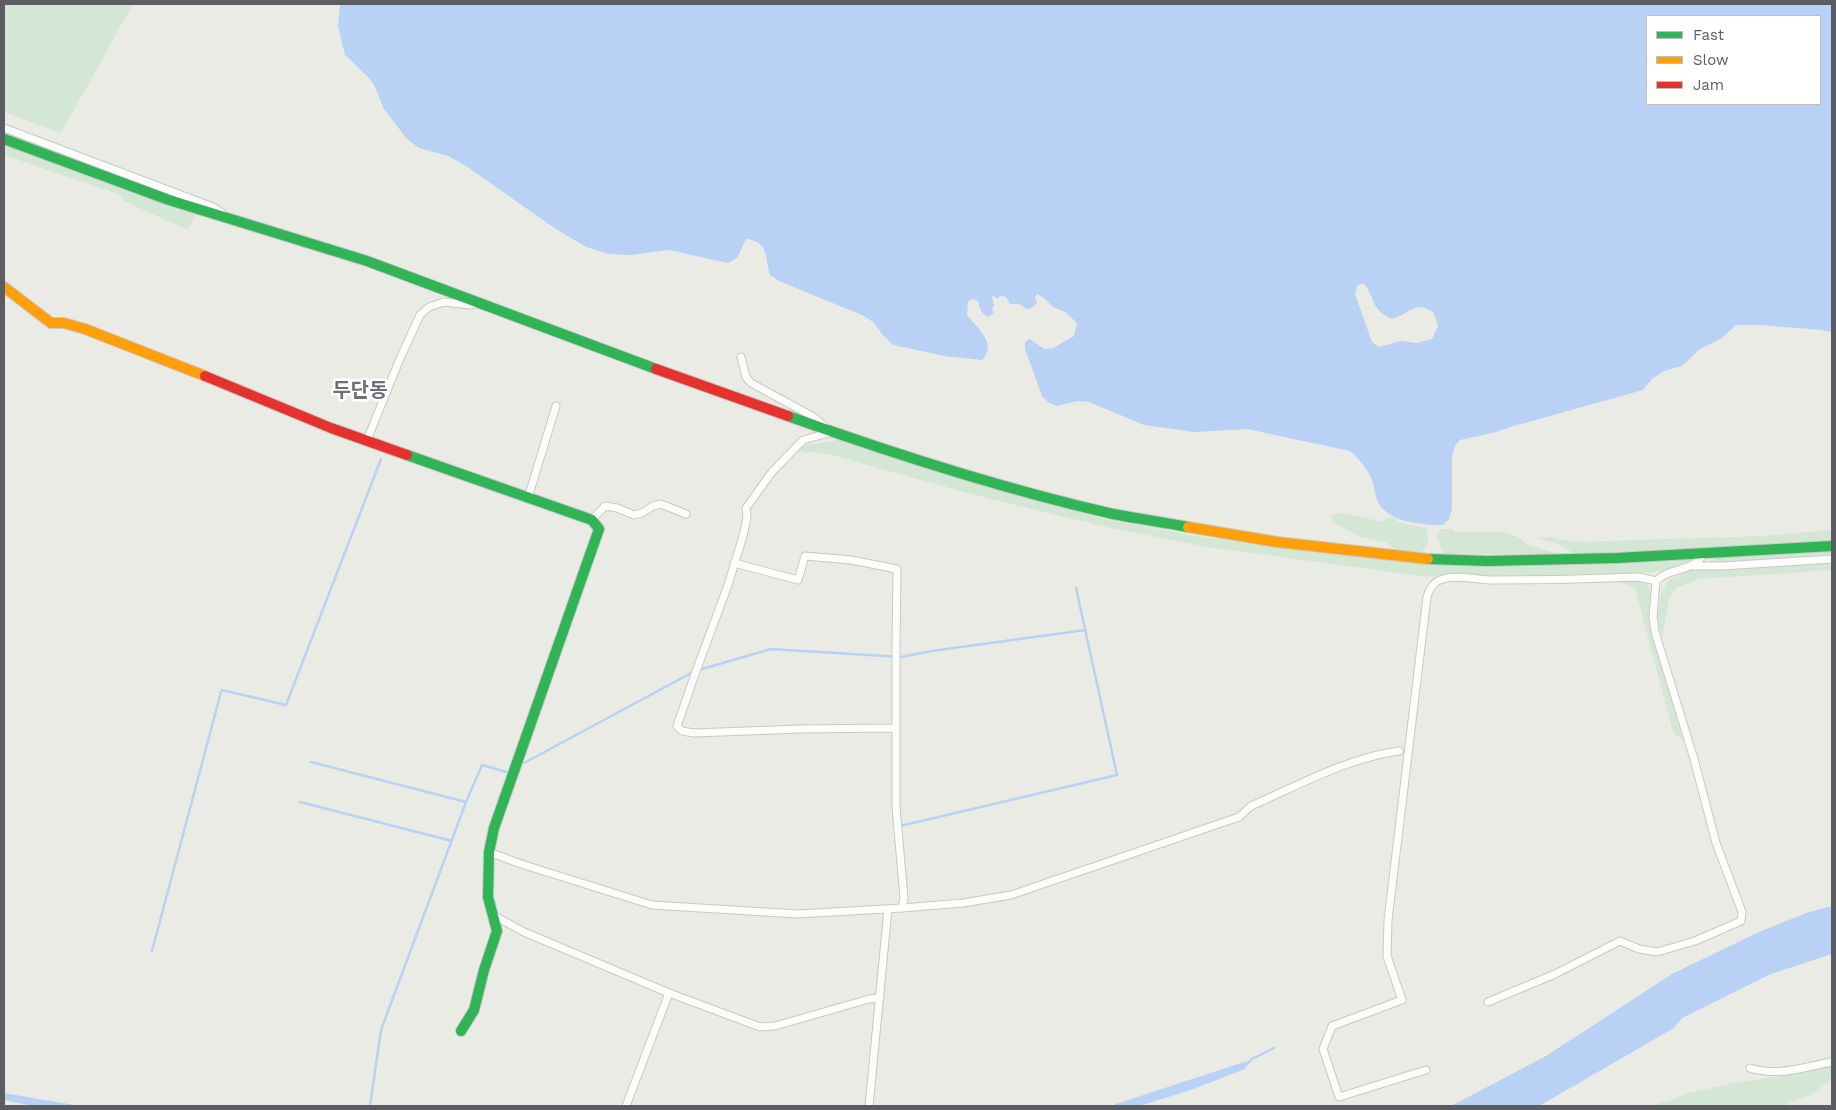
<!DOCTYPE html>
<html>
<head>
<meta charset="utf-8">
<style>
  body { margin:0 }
  #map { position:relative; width:1836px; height:1110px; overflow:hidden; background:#ebebe5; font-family:"Work Sans",sans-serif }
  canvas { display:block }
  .frame { position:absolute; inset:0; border:5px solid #5b5d63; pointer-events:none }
  .legend { position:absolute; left:1646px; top:15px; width:175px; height:90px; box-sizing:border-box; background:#fff; border:1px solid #bdbec1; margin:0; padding:6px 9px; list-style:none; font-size:15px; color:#5b5d63 }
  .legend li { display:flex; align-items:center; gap:10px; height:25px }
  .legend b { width:25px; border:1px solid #bdbec1 }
</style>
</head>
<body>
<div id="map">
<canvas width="1836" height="1110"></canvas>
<div class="frame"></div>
<ul class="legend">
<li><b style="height:6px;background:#30b455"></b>Fast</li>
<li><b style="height:6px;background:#ff9f0a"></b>Slow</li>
<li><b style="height:6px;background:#e5322d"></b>Jam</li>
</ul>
</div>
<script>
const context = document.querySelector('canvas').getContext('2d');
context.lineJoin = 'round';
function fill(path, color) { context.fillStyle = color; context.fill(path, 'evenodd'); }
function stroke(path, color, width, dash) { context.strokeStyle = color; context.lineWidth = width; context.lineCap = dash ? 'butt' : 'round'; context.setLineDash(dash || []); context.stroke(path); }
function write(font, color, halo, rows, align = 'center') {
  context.font = font + ' "Work Sans","Noto Sans KR",sans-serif'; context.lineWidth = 5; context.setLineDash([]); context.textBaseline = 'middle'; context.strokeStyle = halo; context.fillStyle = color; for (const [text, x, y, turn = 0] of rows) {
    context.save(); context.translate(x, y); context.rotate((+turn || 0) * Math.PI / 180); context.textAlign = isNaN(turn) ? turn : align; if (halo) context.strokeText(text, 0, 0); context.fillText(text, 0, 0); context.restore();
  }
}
const green = new Path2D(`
  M4,4H133L61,133L4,112Z
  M4,145L174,208L196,214L188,230L122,200L121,195L4,155Z
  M839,440L979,485L1109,520L1196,536L1312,552L1425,562L1497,565L1695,560C1675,574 1633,573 1609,574C1551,576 1494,575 1436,575L1428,577L1208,547L1111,528L986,498L828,454L795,451L806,445Z
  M1343,513L1383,522L1389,517L1395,518L1397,522L1427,528L1428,543L1422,553L1400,552L1385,542L1360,537L1333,522L1331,515Z
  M1440,529H1453L1454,532H1504L1520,538L1528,545L1556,553L1553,554H1445L1439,547L1440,543L1436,536L1439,533Z
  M1832,530V541L1679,552L1575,554L1558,544L1537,538L1549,537L1574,542L1763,536Z
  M1832,551V557L1701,565L1718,558Z
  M1832,563V570L1699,579L1676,588L1669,600L1662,637L1657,619L1661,593L1668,581L1691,569Z
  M1637,579L1646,582L1651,590L1656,643L1683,741L1673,732L1635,588L1620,582Z
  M1832,1064V1079L1810,1095L1782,1106H1648L1669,1101L1689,1093L1733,1083L1783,1076Z`);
const water = new Path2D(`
  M340,4H1832V332L1822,330L1759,325H1736L1722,338L1700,349L1682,366L1664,371L1652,379L1643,390L1514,426L1492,433L1460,440L1455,446L1452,456V509L1449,519L1443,525C1425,525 1394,523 1381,507C1375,500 1375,487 1371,478C1366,467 1359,459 1350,451L1247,429L1195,432L1144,425L1089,402L1078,401L1056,406L1049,403L1042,396L1025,349V342L1030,339L1044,349L1053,348L1074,336L1077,323L1065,312L1053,307L1044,298L1037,294L1035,297L1037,303L1032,308L1027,309L1019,304H1010L1006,297L1000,296L997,299L993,295L992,297L994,305L992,310L994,312L989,317C981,314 980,309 978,301L971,299L968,302L967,315C977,328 998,344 982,360L944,356L893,345L883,335L873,322L862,315L779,281L770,275C765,259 769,241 746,239L737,258L728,263L669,250L631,255L609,254L586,247L553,227L466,166L448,156L419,148L407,139L384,109L374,85L368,77L345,55L338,26ZM1647,16H1820V104H1647ZM1360,284H1364C1376,299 1370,309 1392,319C1410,314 1415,299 1434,313L1438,326L1432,339L1417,343L1401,341L1379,347L1372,342L1355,294L1357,286Z
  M1832,906V954L1771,974L1682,1018L1674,1028L1539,1106H1451L1546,1056L1672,974L1761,931L1809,912Z
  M1244,1062H1246L1245,1069L1188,1091L1139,1106H1110Z
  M4,1093L80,1106H33L4,1100Z`);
const stream = new Path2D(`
  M702,669L771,649L901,657L932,651L1085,630
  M222,690L286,705L381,459
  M311,762L466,802
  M524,763L693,672
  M300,802L452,841
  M900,826L1117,775L1076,588
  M152,951L221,692
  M1244,1067L1252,1059L1274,1048
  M370,1106L381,1030L466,802L482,765L510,773`);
const street = new Path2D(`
  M4,128L213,207L222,213
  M741,357L746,377L751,383L812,416L826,427
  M832,432L803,440L772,472L746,508L747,517L743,536L728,585L695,674L677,726L682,731L694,733L800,729L895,728
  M367,440L399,361L420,315L429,307L444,302L471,305L476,303
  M528,498L556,406
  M592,520L605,506L617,508L634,515L642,513L653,506L661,504L686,514
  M734,563L798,580L805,556L851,560L897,569L896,645V807L904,898L902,908
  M1693,566H1722L1832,559
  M489,852L521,864L652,905L798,914L902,908L963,903L1011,895L1239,817L1251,806C1299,785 1347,758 1399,751
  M493,915L524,932L669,993L760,1027L775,1026L869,999L880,998
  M1488,1002L1555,974L1620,941L1639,949L1657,952L1695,941L1741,921L1742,912L1716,843L1694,759L1655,632L1653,617L1656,581C1671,566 1691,574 1705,553
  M1750,1068C1779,1077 1803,1067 1832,1062
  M1426,1070L1339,1097L1323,1049L1332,1026L1402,1000L1387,956L1388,920L1427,597C1429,590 1432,583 1440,580C1455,574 1477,580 1493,580C1542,580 1590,579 1639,577L1656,581
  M626,1106L669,993
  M869,1106L888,909`);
const fast = new Path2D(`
  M4,139L169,200L367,261L656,369
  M788,416C894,454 1003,489 1113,514C1138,519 1163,522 1188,527
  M407,455L592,520L599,529L494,828L489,852L488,897L497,931L484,970L474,1010L461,1031
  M1428,559L1488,561L1617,558L1832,546`);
const slow = new Path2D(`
  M4,287L51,323H64L85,329L205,376
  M1188,527L1277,542L1428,559`);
const jam = new Path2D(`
  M656,369L788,416
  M205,376L331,428L407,455`);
const quarterNames = [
  ["두단동",360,391]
];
fill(green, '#d3e7d4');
fill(water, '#b9d1f5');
stroke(stream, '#b9d1f5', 2.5);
stroke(street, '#c8c9c7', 9);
stroke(fast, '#c8c8c7', 12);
stroke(slow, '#c8c8c7', 12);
stroke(jam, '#c8c8c7', 12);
stroke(street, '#fcfcfb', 7);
stroke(fast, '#30b455', 10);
stroke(slow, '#ff9f0a', 10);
stroke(jam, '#e5322d', 10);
write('bold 20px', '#6c6f75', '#fff', quarterNames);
</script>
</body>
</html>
